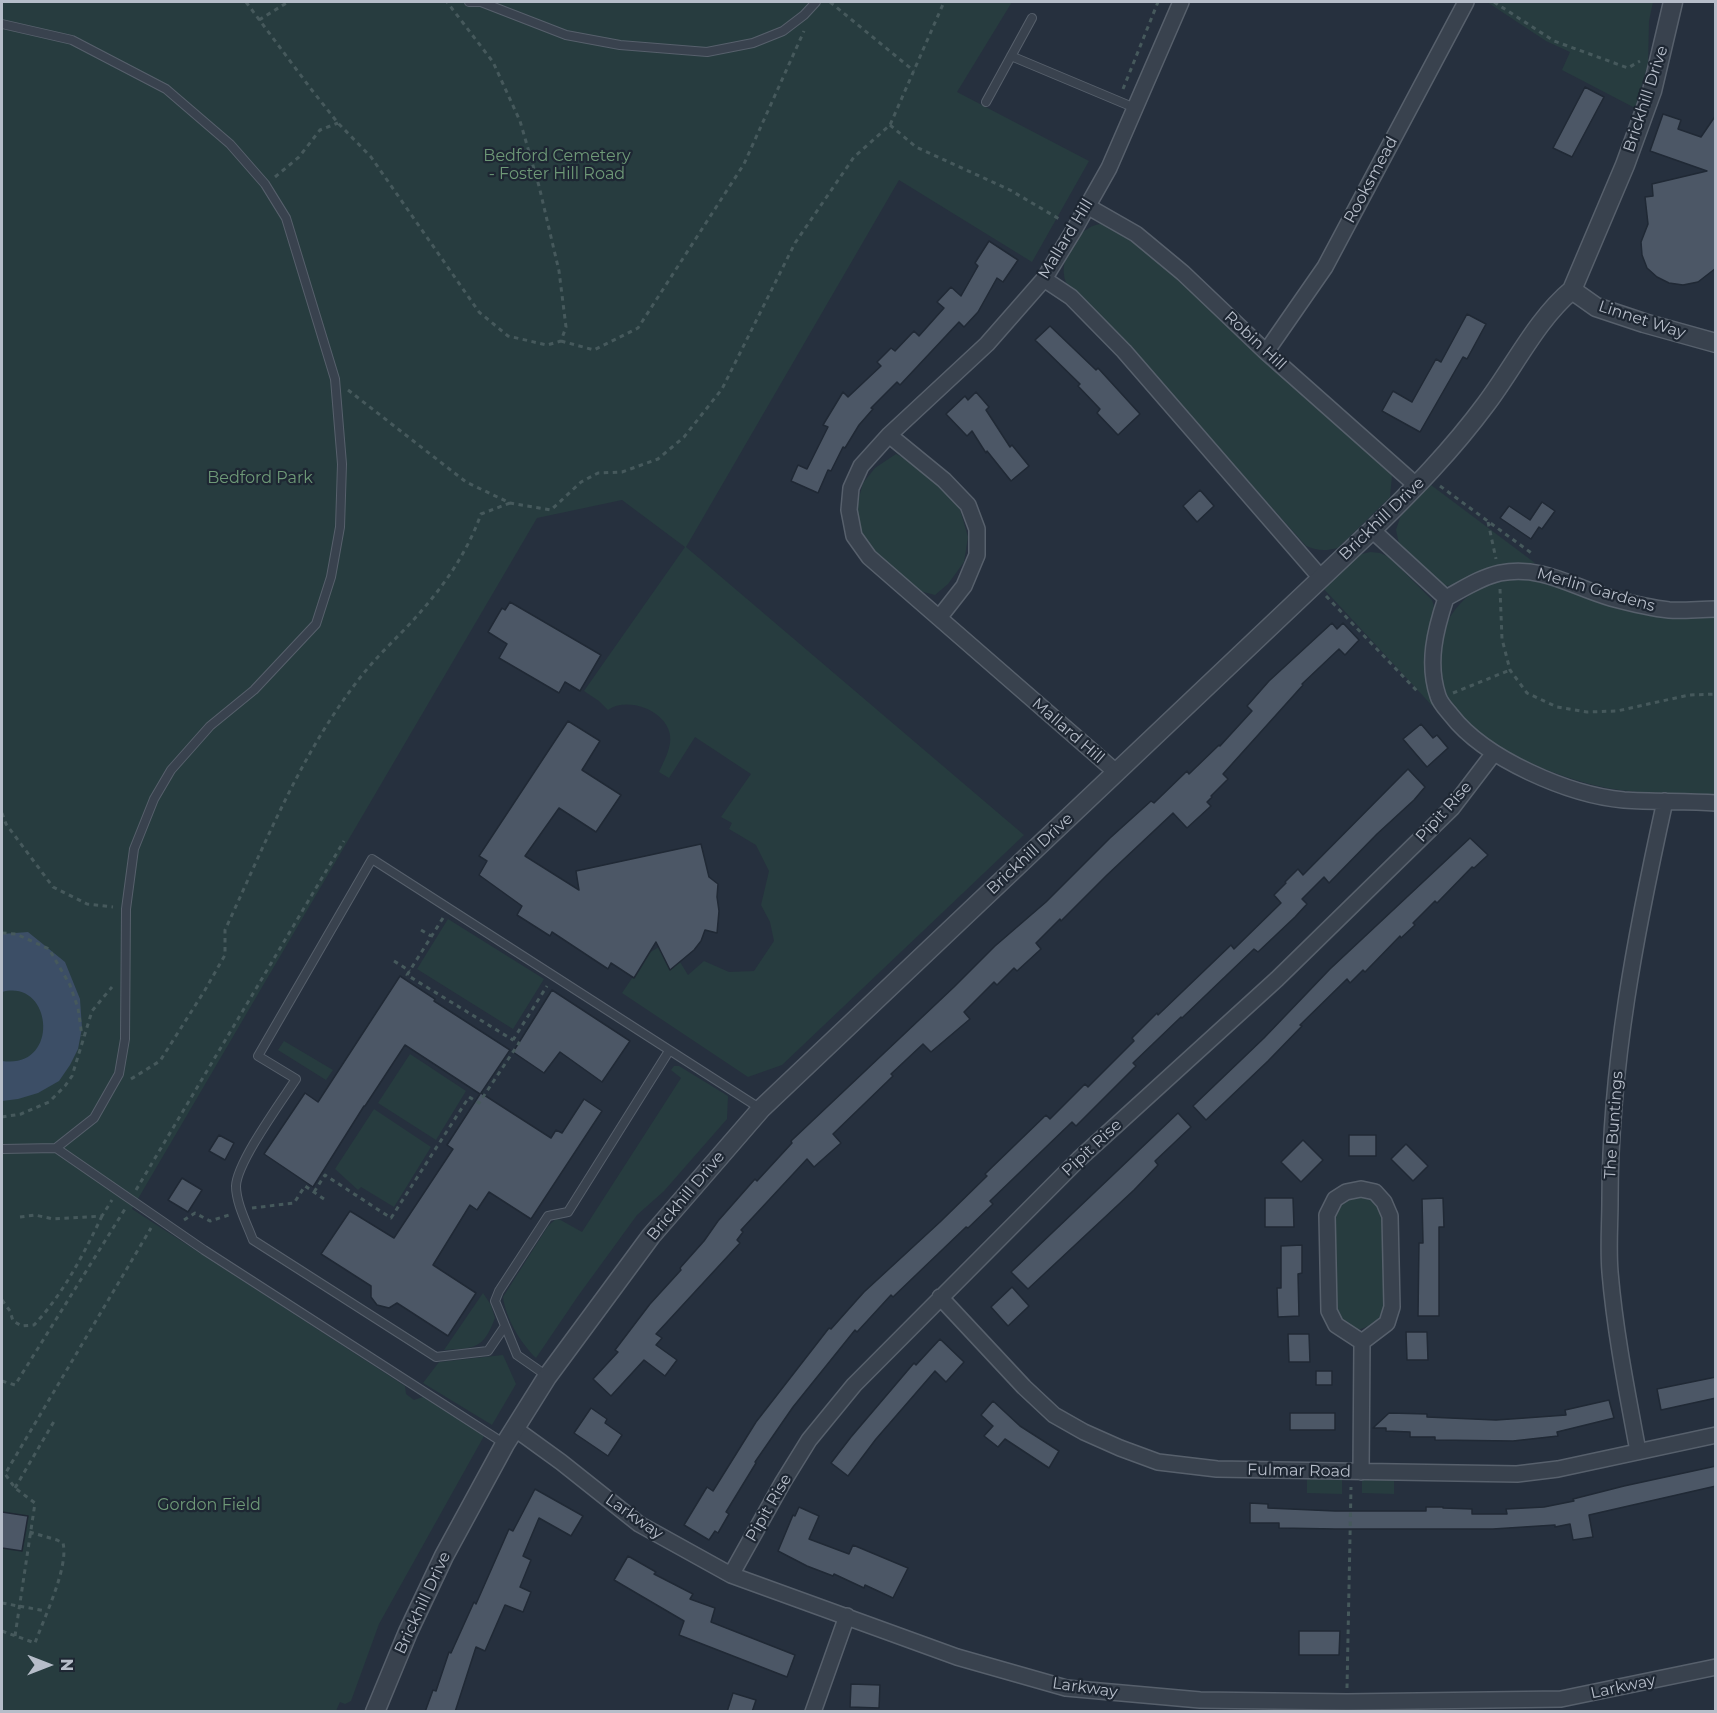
<!DOCTYPE html>
<html>
<head>
<meta charset="utf-8">
<style>
  body { margin:0 }
  #map { position:relative; width:1717px; height:1713px; overflow:hidden; background:#26303e; font-family:Montserrat,sans-serif }
  canvas { display:block }
  .frame { position:absolute; inset:0; border:3px solid #b6bdc9; pointer-events:none }
  .north { position:absolute; left:18px; top:1635px; width:60px; height:60px; -webkit-text-stroke:4px #1e2733; paint-order:stroke; rotate:90deg; font-size:16px; font-weight:700; line-height:24px; text-align:center; color:#b6bdc9 }
  .north::after { content:''; display:block; margin:auto; width:21px; height:27px; background:#b6bdc9; clip-path:polygon(50% 0,100% 100%,50% 72%,0 100%) }
</style>
</head>
<body>
<div id="map">
<canvas width="1717" height="1713"></canvas>
<div class="frame"></div>
<div class="north">N</div>
</div>
<script>
const context = document.querySelector('canvas').getContext('2d');
context.lineJoin = 'round';
function fill(path, color) { context.fillStyle = color; context.fill(path, 'evenodd'); }
function stroke(path, color, width, dash) { context.strokeStyle = color; context.lineWidth = width; context.lineCap = dash ? 'butt' : 'round'; context.setLineDash(dash || []); context.stroke(path); }
function write(font, color, halo, rows, align = 'center') {
  context.font = font + ' Montserrat,sans-serif'; context.lineWidth = 4.5; context.setLineDash([]); context.textBaseline = 'middle'; context.strokeStyle = halo; context.fillStyle = color; for (const [text, x, y, turn = 0] of rows) {
    context.save(); context.translate(x, y); context.rotate((+turn || 0) * Math.PI / 180); context.textAlign = isNaN(turn) ? turn : align; if (halo) context.strokeText(text, 0, 0); context.fillText(text, 0, 0); context.restore();
  }
}
const green = new Path2D(`
  M2,2H1012L957,92L1089,161L1032,262L899,180L686,547L1024,835L782,1065L748,1077L622,993L649,953L659,947L670,970L680,962L688,975L704,961L729,972L754,971L774,941L770,922L761,905L769,871L756,845L729,829L732,823L721,817L751,774L695,737L669,778L659,772C664,761 672,747 670,735C666,710 627,696 608,710L599,701L584,691L685,547L622,500L537,518L132,1209L405,1386L406,1394L414,1400L423,1397L484,1436L379,1624L351,1701L345,1704L340,1702L336,1711H2Z
  M1487,2H1653L1649,21L1648,64L1635,108L1562,70L1570,52L1546,41Z
  M1100,224H1110L1143,245L1257,354L1384,465L1392,476L1390,497L1338,548C1325,551 1318,551 1306,546L1106,321L1068,286C1054,264 1077,227 1100,224Z
  M896,454L924,469L959,506L968,537L964,562L948,584L935,595L916,590L868,550L858,530L856,509L863,483L875,468Z
  M1431,485L1535,563L1507,564L1485,569L1457,585L1444,586L1435,582L1399,544L1396,530L1401,515Z
  M1370,552L1380,553L1389,557L1432,600C1438,615 1430,622 1428,637C1422,663 1428,687 1437,711L1323,588L1358,555Z
  M1529,577L1715,615V795C1684,793 1651,794 1620,790C1569,784 1477,747 1449,702C1439,687 1436,667 1439,650C1440,642 1441,635 1444,628C1463,590 1488,580 1529,577Z
  M448,919L544,979L513,1029L417,969Z
  M284,1041L333,1070L326,1080L278,1050Z
  M410,1054L466,1091L436,1140L378,1103Z
  M674,1066H679L728,1096L727,1119L664,1191L637,1215L578,1296L536,1358C520,1342 506,1319 503,1297L548,1226L557,1218L582,1232L681,1078L671,1070Z
  M374,1109L431,1147L394,1207L361,1187L358,1190L335,1169Z
  M1350,1195L1371,1196L1380,1206L1384,1217V1306L1380,1316L1374,1324L1358,1330L1350,1329L1339,1320L1335,1309L1333,1216L1336,1207Z
  M483,1293L491,1305L495,1318C483,1350 474,1348 444,1350Z
  M503,1355L516,1384L492,1425L423,1383L439,1362Z
  M1307,1477L1342,1478V1494L1307,1493Z
  M1362,1478L1394,1479V1494L1362,1493Z`);
const water = new Path2D(`
  M28,932L65,962L80,999L82,1028L78,1049L70,1065L59,1081L38,1093L18,1099L2,1101V1061C61,1070 53,978 2,992V934Z`);
const building = new Path2D(`
  M1585,87L1604,97L1572,157L1553,148Z
  M1663,114L1681,120L1678,129L1701,137L1716,115V268L1698,282L1683,285L1669,283L1657,277L1647,268L1642,255L1641,242L1648,224L1645,197L1653,196L1652,184L1707,171L1650,151Z
  M989,241L1018,260L1003,282L997,278L978,312L964,327L959,322L900,385L897,382L871,408L873,409L859,425L845,448L843,447L831,471L828,470L818,493L791,481L798,465L807,469L828,427L823,425L843,392L848,397L881,366L877,362L891,348L895,351L914,331L919,336L944,308L937,302L951,287L961,296L978,266L975,263Z
  M1467,314L1486,324L1467,359L1463,357L1420,432L1382,411L1393,391L1412,402L1436,359L1441,362Z
  M1050,326L1096,370L1098,368L1140,414L1118,435L1097,413L1100,409L1078,386L1080,384L1035,340Z
  M976,392L989,407L986,410L1010,447L1012,445L1029,466L1011,481L987,451L986,453L972,431L967,436L946,414L965,396L968,400Z
  M1200,490L1214,506L1197,522L1183,506Z
  M1542,502L1555,511L1542,529L1539,527L1531,539L1500,518L1509,506L1530,520Z
  M510,602L601,655L580,691L565,682L559,693L499,658L507,644L488,632L502,608L505,610Z
  M1332,623L1337,629L1343,623L1359,640L1345,655L1339,649L1302,684L1303,685L1223,774L1228,779L1211,796L1212,797L1207,802L1211,806L1187,828L1173,813L1107,875L1061,921L1060,919L1036,943L1041,949L1017,971L1014,968L997,985L994,982L964,1012L970,1019L931,1052L923,1044L891,1074L893,1076L833,1134L841,1143L814,1167L807,1159L741,1230L743,1232L737,1240L740,1243L656,1334L662,1338L656,1345L677,1360L665,1376L644,1360L611,1396L593,1379L618,1352L615,1350L650,1304L681,1270L680,1268L704,1241L718,1221L755,1179L757,1181L792,1143L791,1141L954,987L995,946L1046,902L1110,838L1151,801L1154,803L1187,771L1189,774L1219,745L1220,746L1252,711L1247,706L1269,681Z
  M568,721L600,741L582,770L621,795L596,832L559,808L525,856L579,890L576,871L701,844L709,877L718,884L717,897L719,911L717,933L705,930L701,941L694,950L670,970L656,942L634,978L611,963L608,969L552,932L550,936L517,915L522,906L479,875L487,861L479,856Z
  M1421,724L1433,738L1437,735L1448,748L1427,767L1403,739Z
  M1408,769L1425,787L1414,800L1377,834L1329,883L1324,877L1302,899L1307,904L1295,917L1258,952L1254,949L1182,1018L1181,1017L1133,1063L1136,1066L1076,1126L1072,1122L990,1201L993,1204L968,1228L966,1227L893,1297L891,1295L857,1332L855,1330L793,1407L755,1462L756,1463L726,1512L729,1514L718,1533L715,1531L709,1540L684,1525L707,1487L713,1491L756,1422L829,1328L831,1329L864,1292L940,1222L987,1176L985,1174L1046,1115L1050,1119L1085,1084L1088,1087L1134,1041L1132,1038L1157,1013L1158,1015L1231,945L1234,949L1281,903L1274,895L1286,883L1285,882L1298,869L1303,875Z
  M1470,838L1488,855L1474,868L1472,867L1437,903L1435,901L1413,923L1415,925L1401,938L1400,936L1365,972L1363,970L1350,983L1347,979L1300,1025L1302,1026L1268,1061L1206,1120L1193,1106L1264,1038L1330,969Z
  M400,976L435,999L434,1001L510,1050L481,1093L551,1138L556,1130L562,1133L584,1099L602,1111L531,1219L489,1192L477,1210L470,1205L433,1265L476,1293L448,1336L397,1303L389,1308L377,1305L371,1297V1286L321,1254L350,1211L394,1238L453,1149L447,1145L480,1094L405,1045L365,1106H364L313,1187L264,1154L305,1093L318,1102Z
  M552,990L630,1041L602,1082L560,1052L544,1073L513,1052Z
  M1178,1113L1191,1127L1155,1161L1158,1165L1134,1190L1028,1289L1011,1272Z
  M219,1135L234,1143L225,1160L209,1151Z
  M1349,1135H1376V1156H1349Z
  M1303,1140L1323,1160L1301,1182L1281,1162Z
  M1406,1144L1428,1166L1413,1181L1391,1159Z
  M182,1178L202,1190L188,1212L168,1200Z
  M1265,1198H1293L1294,1227H1265Z
  M1443,1198L1444,1227H1439V1316H1418L1419,1243H1423L1422,1199Z
  M1302,1245V1273L1298,1274L1299,1316L1278,1317L1277,1288H1281V1246Z
  M1012,1287L1029,1306L1008,1326L991,1307Z
  M1406,1332H1427L1428,1360H1407Z
  M1288,1334H1309L1310,1362H1289Z
  M940,1339L964,1362L946,1382L935,1371L876,1439L848,1476L831,1463L851,1437L914,1363L916,1365Z
  M1316,1371H1332V1385H1316Z
  M1716,1377V1398L1661,1410L1657,1389Z
  M1609,1400L1614,1418L1557,1432L1558,1436L1513,1441L1435,1440V1437H1410V1432L1386,1431V1428H1373L1389,1413L1427,1414V1417L1496,1420L1525,1418L1566,1415L1565,1410Z
  M993,1401L1020,1426L1059,1451L1049,1468L1005,1439L998,1447L984,1436L993,1426L981,1415Z
  M591,1408L607,1419L605,1423L622,1435L608,1456L574,1433Z
  M1290,1413H1335V1430H1290Z
  M1716,1466V1486L1589,1515L1593,1537L1573,1540L1570,1524L1555,1527V1525L1493,1529H1335L1279,1528V1523H1250V1503L1268,1504V1508L1335,1511H1426V1507H1443V1508L1472,1509V1514H1507L1506,1509L1544,1507L1574,1501L1573,1499L1624,1486Z
  M535,1489L583,1516L571,1536L539,1518L523,1556L531,1560L520,1587L531,1592L523,1612L505,1605L485,1651L476,1647L455,1712H425L433,1690L436,1691L449,1652L451,1653L474,1602L476,1604L509,1529L513,1531Z
  M799,1507L819,1516L809,1539L849,1554L853,1545L908,1568L893,1598L865,1585L864,1588L834,1574L833,1576L807,1566L778,1551L793,1515L795,1516Z
  M2,1512L28,1516L22,1551L2,1548Z
  M628,1556L656,1572L654,1574L693,1594L690,1599L715,1608L711,1622L795,1655L787,1677L679,1635L684,1621L614,1580Z
  M1299,1631H1340L1339,1655H1299Z
  M851,1684L880,1685L879,1708L850,1707Z
  M733,1693L756,1700L752,1712H727Z`);
const path = new Path2D(`
  M246,2L311,89L338,123L371,157L479,312L508,336L547,345L561,341L566,327L559,271L539,186L520,121L493,62L447,2
  M830,2L914,71
  M1494,2L1554,41L1628,68L1640,61
  M259,20L288,2
  M1123,89L1158,2
  M890,125L916,147L1010,190L1061,220
  M275,177L299,157L320,130L338,123
  M561,341L594,350L638,328L744,164L804,31
  M348,390L466,482L510,503L551,510L581,482L598,473L622,472L658,459L684,437L722,389L795,243L854,157L890,125L944,2
  M1440,486L1534,555
  M1488,522L1496,559
  M1500,589L1502,639L1510,670L1527,693L1557,707L1587,712L1617,711L1689,695L1716,694
  M1326,596L1419,693
  M1453,693L1510,670
  M2,813L6,824L53,887L87,904L113,907
  M443,918L407,975L513,1040
  M421,930L431,936
  M2,933L16,934L49,949L70,985L78,1008L82,1036
  M394,961L410,971
  M131,1079L160,1061L205,990L225,955V930C266,842 302,750 363,674C379,654 399,636 416,617C444,586 467,553 481,514L510,503
  M2,1117L21,1114L49,1102L65,1086L72,1076L92,1011L112,987
  M136,1190L344,841
  M314,1192L325,1175L391,1218L469,1097L479,1103L519,1043L513,1040L547,986
  M252,1208L294,1203L305,1186L324,1199
  M20,1217L35,1215L53,1219L102,1216L112,1200
  M184,1220L195,1213L210,1221L229,1215
  M2,1300L10,1311L13,1321L22,1326L34,1325C64,1293 83,1255 102,1216
  M2,1381L15,1385L125,1209
  M15,1488L56,1418
  M2,1603L46,1611
  M2,1631L35,1643C44,1618 69,1567 63,1543L57,1540L26,1531
  M15,1636L35,1503L15,1488L5,1474L151,1228
  M1347,1688L1351,1487`);
const service = new Path2D(`
  M469,2H481L566,35L620,45L707,52L753,43L783,31L804,15L816,2
  M2,24L72,40L166,89L230,144L265,184L286,218L335,379L342,464L340,527L331,577L316,624L254,690L210,726L171,770L154,799L134,849L126,909L125,1039L119,1074L94,1118L56,1148L2,1149
  M1011,56L1135,108
  M986,102L1032,18
  M56,1148L204,1250L505,1444
  M505,1326L488,1351L436,1357L253,1240C247,1224 236,1203 236,1186C237,1162 281,1102 296,1079L258,1056L372,859L761,1109
  M547,1376L517,1355L495,1301L499,1291L548,1216L568,1212L669,1051`);
const minor = new Path2D(`
  M1087,206L1136,234L1183,273L1266,352L1417,486
  M1044,279L1071,297L1124,351L1321,578
  M1266,352L1325,267L1466,2
  M889,435L944,480L968,505L977,529V555L964,586L939,618
  M1372,530L1446,598C1463,589 1481,577 1500,573C1543,565 1572,587 1611,598C1630,603 1650,608 1669,610C1684,611 1700,609 1716,609
  M1446,598C1435,631 1427,663 1438,696C1440,703 1446,709 1451,715C1485,759 1569,795 1624,800C1654,802 1685,801 1716,803
  M1116,772L869,557L854,536L849,510L851,488L861,466L889,435L987,344L1044,279L1074,230L1109,168L1181,2
  M940,1297L1024,1387L1054,1415L1084,1432L1120,1448L1158,1462L1217,1469L1517,1474L1558,1469L1716,1435
  M514,1428L561,1462L639,1524L731,1575L957,1657L1066,1688L1200,1700L1347,1702L1561,1699L1716,1667
  M1638,1451C1627,1392 1615,1332 1610,1272C1608,1248 1610,1224 1610,1200C1610,1065 1636,932 1665,801
  M1361,1472L1362,1342L1336,1325L1329,1311L1327,1215L1335,1199L1346,1192L1361,1189L1375,1192L1384,1202L1390,1216L1392,1307L1387,1323L1362,1342
  M731,1575L783,1482L809,1440L854,1385L1079,1159L1277,979L1452,808L1494,753
  M813,1712L847,1616`);
const tertiary = new Path2D(`
  M1572,290L1596,307L1644,323L1716,343
  M375,1712L408,1632L444,1556L505,1444L547,1377L651,1236L761,1109L1372,530C1413,490 1452,450 1486,404C1514,367 1537,319 1572,290L1625,165L1652,91L1673,2`);
const streetNames = [
  ["Brickhill Drive",1646,99,-72],
  ["Rooksmead",1371,180,-62],
  ["Mallard Hill",1066,239,-59],
  ["Linnet Way",1642,320,18],
  ["Robin Hill",1255,341,43],
  ["Brickhill Drive",1382,519,-44],
  ["Merlin Gardens",1596,590,16],
  ["Mallard Hill",1068,731,41],
  ["Pipit Rise",1444,812,-48],
  ["Brickhill Drive",1030,854,-43],
  ["The Buntings",1614,1125,-86],
  ["Pipit Rise",1092,1148,-43],
  ["Brickhill Drive",686,1196,-50],
  ["Fulmar Road",1299,1471,1],
  ["Pipit Rise",769,1508,-60],
  ["Larkway",634,1517,35],
  ["Brickhill Drive",423,1603,-65],
  ["Larkway",1623,1687,-12],
  ["Larkway",1085,1688,8]
];
const parkNames = [
  ["Bedford Cemetery",557,156],
  ["- Foster Hill Road",557,174],
  ["Bedford Park",260,478],
  ["Gordon Field",209,1505]
];
fill(green, '#273c3f');
fill(water, '#3c4e66');
fill(building, '#4c5766');
stroke(building, '#202935', 1.5);
stroke(service, '#57606c', 10);
stroke(minor, '#57606c', 18);
stroke(tertiary, '#57606c', 21);
stroke(path, '#46595c', 3, [4.5, 4.5]);
stroke(service, '#39424e', 8);
stroke(minor, '#39424e', 15);
stroke(tertiary, '#39424e', 18);
write('16px', '#b6bdc9', '#1e2733', streetNames);
write('16px', '#6e9977', '#1e2733', parkNames);
</script>
</body>
</html>
